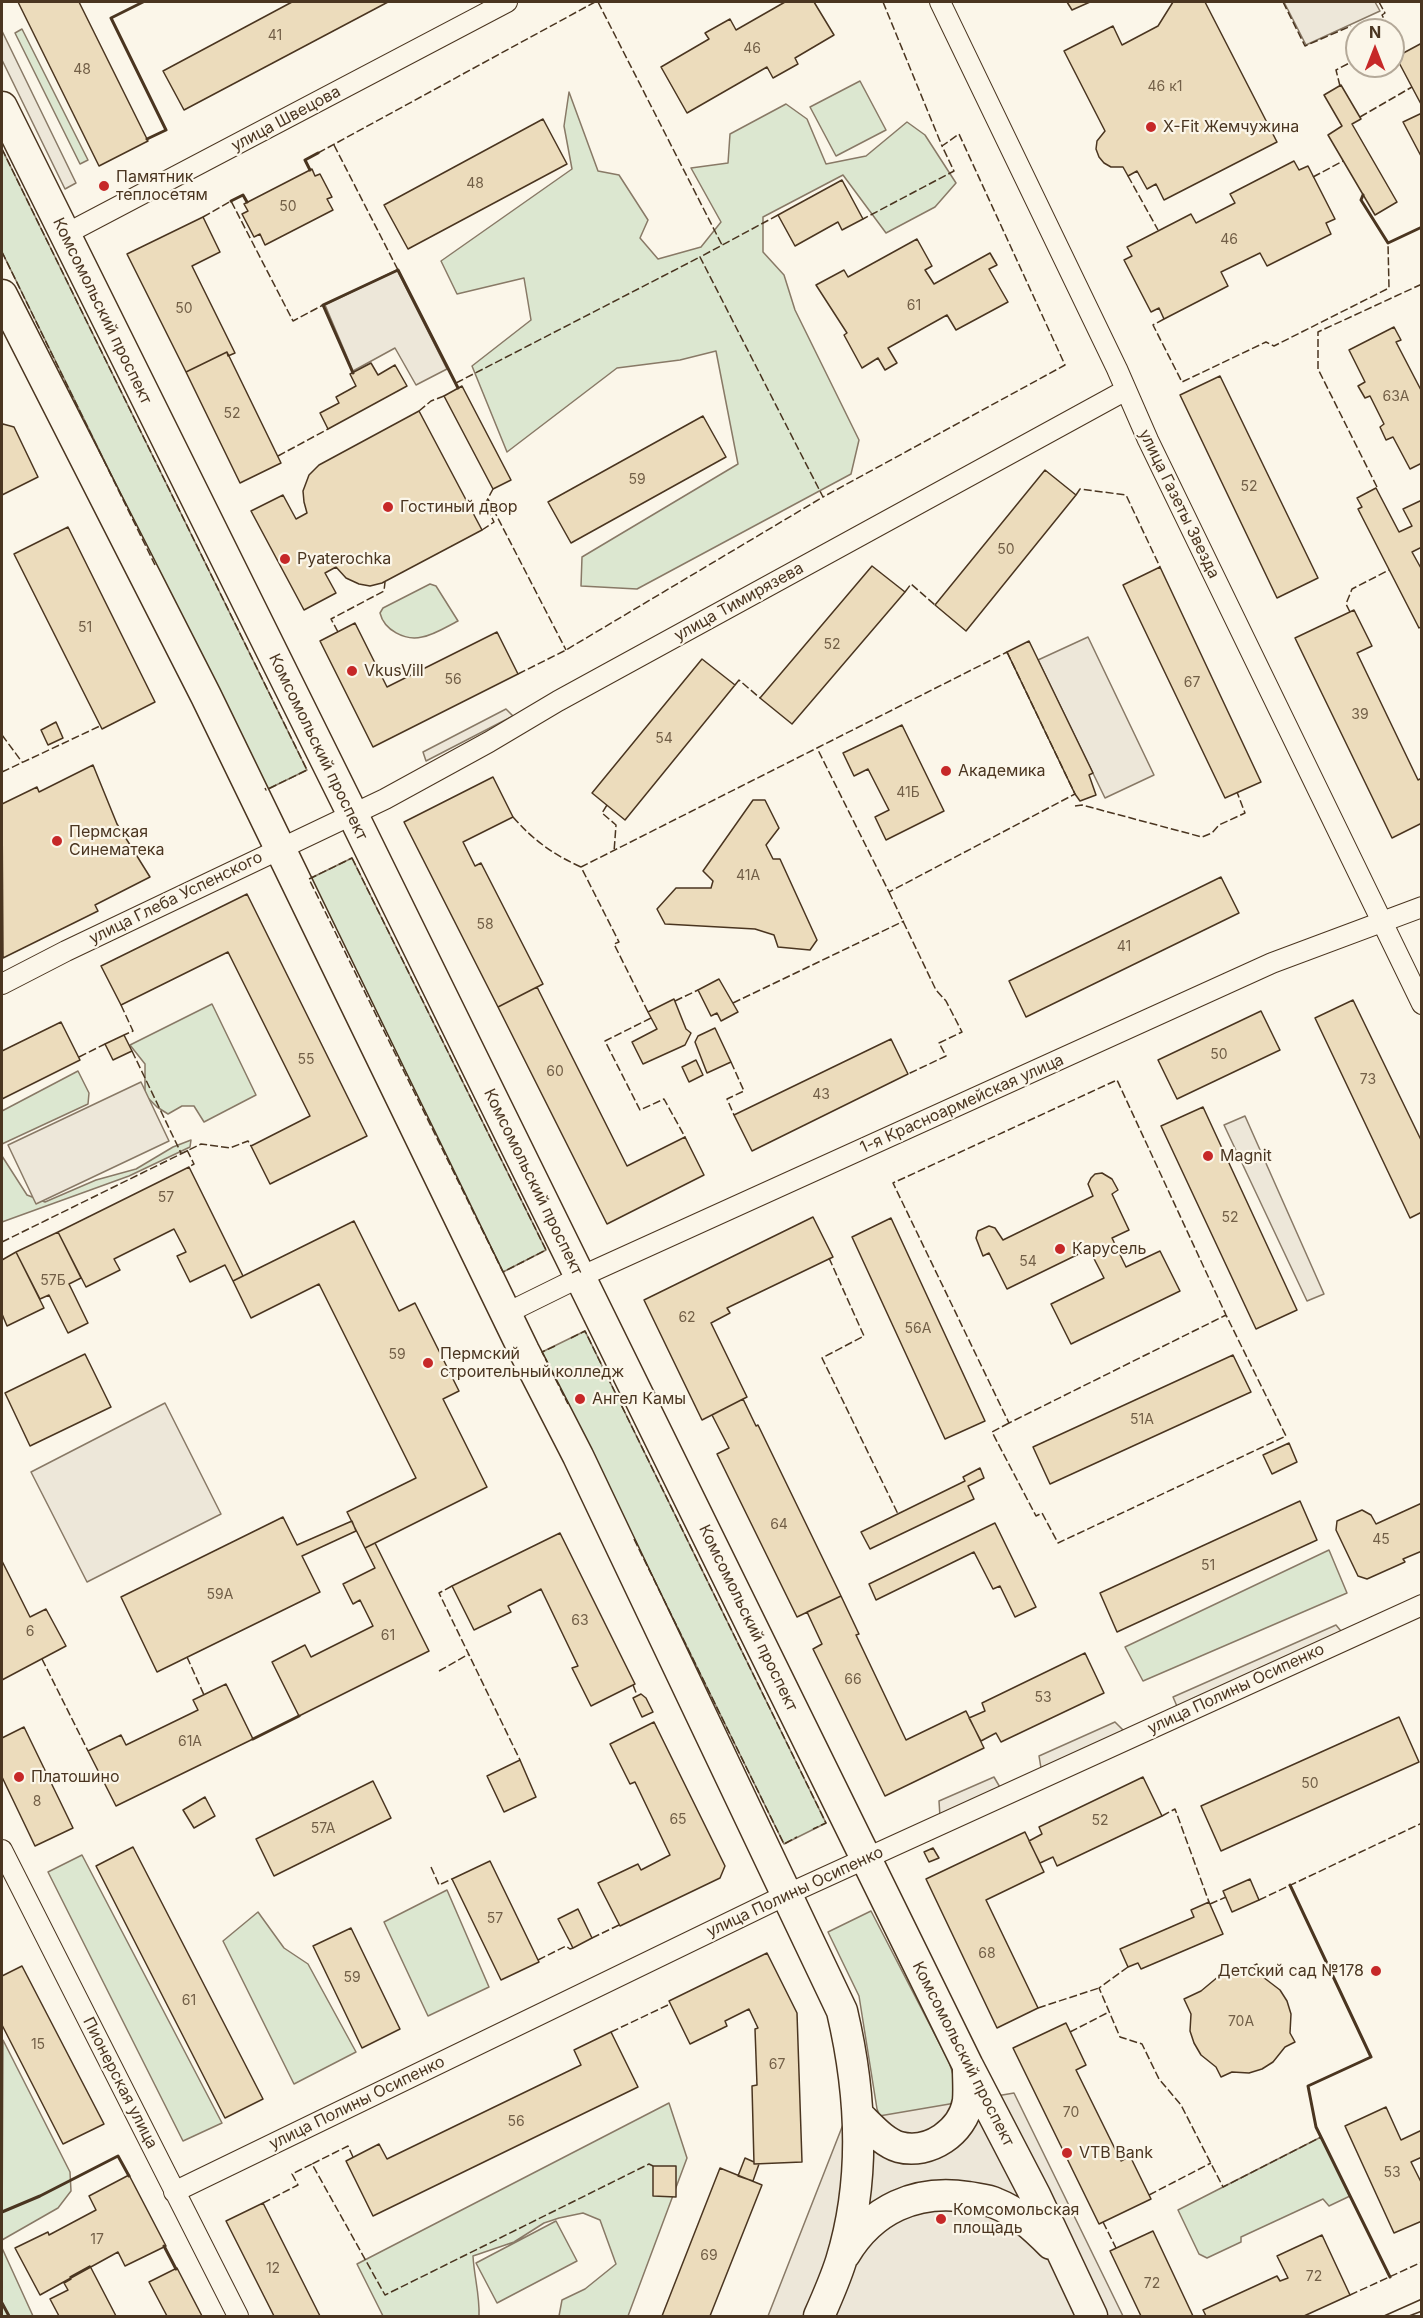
<!DOCTYPE html>
<html>
<head>
<meta charset="utf-8">
<style>
  body { margin:0 }
  #map { position:relative; width:1423px; height:2318px; overflow:hidden; background:#fbf6e9; font-family:Inter,sans-serif }
  canvas { display:block }
  .frame { position:absolute; inset:0; border:3px solid #4a3520; pointer-events:none }
  .north { position:absolute; left:1345px; top:18px; width:60px; height:60px; box-sizing:border-box; background:#fbf6e9; border:2px solid #b4a999; border-radius:50%; rotate:0deg; font-size:16px; font-weight:700; line-height:24px; text-align:center; color:#4a3520 }
  .north::after { content:''; display:block; margin:auto; width:21px; height:27px; background:#c62828; clip-path:polygon(50% 0,100% 100%,50% 72%,0 100%) }
</style>
</head>
<body>
<div id="map">
<canvas width="1423" height="2318"></canvas>
<div class="frame"></div>
<div class="north">N</div>
</div>
<script>
const context = document.querySelector('canvas').getContext('2d');
context.lineJoin = 'round';
function fill(path, color) { context.fillStyle = color; context.fill(path, 'evenodd'); }
function stroke(path, color, width, dash) { context.strokeStyle = color; context.lineWidth = width; context.lineCap = dash ? 'butt' : 'round'; context.setLineDash(dash || []); context.stroke(path); }
function write(font, color, halo, rows, align = 'center') {
  context.font = font + ' Inter,sans-serif'; context.lineWidth = 4.5; context.setLineDash([]); context.textBaseline = 'middle'; context.strokeStyle = halo; context.fillStyle = color; for (const [text, x, y, turn = 0] of rows) {
    context.save(); context.translate(x, y); context.rotate((+turn || 0) * Math.PI / 180); context.textAlign = isNaN(turn) ? turn : align; if (halo) context.strokeText(text, 0, 0); context.fillText(text, 0, 0); context.restore();
  }
}
const green = new Path2D(`
  M22,29L88,160L80,164L15,33Z
  M860,81L886,130L836,156L810,107Z
  M569,92L598,171L619,175L648,220L640,238L658,259L701,247L721,222L691,168L728,163L730,134L786,104L807,119L826,164L866,156L907,122L925,135L956,183L935,207L886,233L843,175L763,217V252L784,275L795,310L859,440L851,474L637,589L581,586L582,557L738,464L716,351L680,360L617,368L507,452L472,366L531,320L524,278L457,294L441,261L572,169L564,126Z
  M2,149L307,770L266,790L2,252Z
  M430,584L436,586L458,621C446,627 434,635 422,637C405,641 384,630 380,613L383,608Z
  M352,858L546,1250L503,1272L309,879Z
  M212,1004L256,1095L204,1122L194,1106H182L168,1114L157,1107L145,1095V1064L130,1045Z
  M78,1071L89,1093L88,1104L2,1144V1111Z
  M191,1140L190,1147L129,1176L2,1222V1156L27,1195L45,1202L96,1180L136,1169L173,1147Z
  M585,1331L826,1823L784,1844L542,1352Z
  M1329,1550L1347,1593L1143,1681L1125,1647Z
  M82,1855L222,2123L183,2141L48,1872Z
  M447,1890L489,1987L428,2016L384,1922Z
  M871,1911L949,2062C956,2081 957,2093 950,2111L881,2119L877,2109L859,1996L828,1932Z
  M258,1912L284,1948L308,1964L356,2052L294,2084L223,1941Z
  M3,2040L70,2172L71,2191L58,2208L2,2240Z
  M669,2103L687,2158L628,2316H559L562,2300L585,2289L616,2264L600,2220L583,2213L559,2218L544,2223L514,2242L473,2256C474,2276 480,2296 479,2316H383L357,2264Z
  M1321,2137L1350,2196L1329,2206L1323,2199L1241,2237V2242L1207,2258L1199,2254L1178,2210Z
  M556,2221L577,2261L497,2303L476,2263Z
  M2,2248L33,2316H2Z`);
const parking = new Path2D(`
  M1284,2H1375L1380,11L1306,45Z
  M2,31L76,183L65,189L2,60Z
  M397,270L447,369L416,385L395,348L353,371L325,305Z
  M1088,637L1154,775L1105,798L1038,660Z
  M506,709L513,716L426,761L423,752Z
  M141,1082L169,1141L36,1204L8,1145Z
  M1245,1116L1324,1294L1307,1301L1224,1125Z
  M165,1403L221,1514L87,1582L31,1472Z
  M1336,1625L1345,1636L1179,1711L1173,1697Z
  M1115,1722L1128,1735L1042,1774L1039,1756Z
  M994,1777L1001,1789L940,1817L939,1801Z
  M1014,2093L1123,2316H768L844,2122Z`);
const building = new Path2D(`
  M18,2H79L148,141L99,166Z
  M292,2H388L184,110L163,71Z
  M785,2H814L834,35L795,58L798,64L773,78L767,67L687,113L661,67L709,39L705,33L730,19L736,30Z
  M1067,2H1090L1072,10Z
  M1173,2H1205L1277,142L1164,200L1156,184L1147,189L1137,171L1128,176L1123,167H1111L1104,163L1099,157L1096,149L1097,141L1105,131L1064,51L1113,26L1122,45L1158,26Z
  M1422,43V106L1396,57Z
  M1341,85L1361,119L1352,124L1397,202L1375,215L1328,135L1342,126L1324,95Z
  M1422,113V158L1403,122Z
  M543,119L567,164L408,249L384,205Z
  M1294,161L1299,170L1308,166L1335,219L1326,223L1331,234L1267,266L1260,253L1221,272L1228,286L1164,319L1159,308L1151,312L1124,260L1132,256L1127,247L1191,214L1196,223L1235,203L1230,194Z
  M312,169L315,176L320,174L332,197L327,199L333,210L265,245L260,234L254,237L242,214L248,211L244,204Z
  M842,180L863,219L842,230L838,222L795,246L778,215Z
  M203,217L220,252L192,266L235,353L228,356L227,352L186,372L127,254Z
  M917,239L932,266L925,270L934,284L990,253L997,265L989,269L1008,302L956,330L947,315L888,348L897,363L885,370L878,358L862,368L844,335L847,333L816,285L844,270L848,277Z
  M1394,327L1401,340L1396,342L1422,392V463L1410,469L1393,437L1386,440L1380,427L1384,424L1370,396L1365,398L1358,386L1365,382L1349,350Z
  M227,352L281,463L240,483L186,372Z
  M371,363L378,375L395,365L407,386L328,429L320,413L339,403L336,397L356,386L350,374Z
  M1220,376L1318,578L1277,598L1180,395Z
  M462,386L511,480L493,489L444,396Z
  M419,411L482,530L382,583L370,586L359,584L346,578L336,567L325,573L336,593L304,610L251,511L283,495L296,519L307,513L304,502L303,491L309,475L319,465Z
  M703,416L726,457L571,543L548,502Z
  M3,424L14,427L38,477L2,495V426Z
  M1045,470L1076,495L966,631L935,605Z
  M1376,488L1399,532L1412,526L1403,509L1422,500V547L1412,552L1422,570V626L1419,628L1358,509L1362,507L1357,498Z
  M68,527L155,702L102,729L14,554Z
  M872,566L905,592L792,724L760,698Z
  M1160,567L1261,782L1225,798L1123,585Z
  M1354,610L1372,646L1357,653L1418,780L1422,778V823L1392,838L1295,638Z
  M355,623L387,687L497,632L518,674L373,747L320,641Z
  M1029,641L1093,773L1089,775L1096,795L1080,801L1075,794L1007,652Z
  M702,659L735,685L625,820L592,793Z
  M56,722L63,738L48,745L41,730Z
  M902,725L944,811L886,840L875,817L889,810L868,769L854,776L843,753Z
  M93,765L117,824L150,877L95,905L98,911L3,958L2,804L37,787L39,792Z
  M493,777L513,817L463,842L475,866L481,863L543,984L498,1007L404,822Z
  M753,800H765L779,828L766,845L773,859H780L817,940L810,950L778,947L774,935L755,929L665,924L657,909L676,888H711L713,881L703,871Z
  M1221,877L1239,913L1026,1017L1009,981Z
  M247,894L367,1136L270,1184L251,1146L310,1116L228,952L121,1005L101,966Z
  M719,979L738,1012L721,1021L717,1013L711,1016L698,990Z
  M537,987L627,1166L685,1137L704,1175L607,1224L498,1007Z
  M674,999L686,1029L691,1033L685,1045L643,1064L632,1042L657,1029L648,1012Z
  M1353,1000L1422,1142V1212L1410,1218L1315,1018Z
  M1261,1011L1280,1050L1177,1099L1158,1060Z
  M61,1022L80,1060L2,1099V1051Z
  M715,1028L731,1062L707,1073L695,1042L698,1036Z
  M124,1035L132,1051L113,1060L105,1044Z
  M891,1039L908,1074L752,1151L734,1115Z
  M696,1060L703,1075L689,1082L682,1067Z
  M1203,1107L1297,1310L1256,1329L1161,1126Z
  M189,1167L243,1276L233,1281L225,1265L190,1282L177,1256L186,1252L174,1229L114,1259L120,1270L86,1287L58,1232Z
  M1102,1173L1112,1179L1118,1190L1112,1194L1129,1230L1112,1238L1126,1267L1160,1251L1180,1291L1071,1344L1051,1304L1104,1278L1089,1249L1007,1289L989,1253L983,1256L976,1238L978,1231L989,1226L995,1228L1003,1240L1093,1196L1088,1184L1091,1178L1095,1174Z
  M813,1217L833,1257L727,1308L730,1313L711,1323L747,1397L702,1420L644,1300Z
  M891,1218L985,1421L945,1439L852,1237Z
  M354,1221L399,1311L415,1303L459,1391L443,1399L487,1487L365,1548L347,1512L416,1478L319,1284L251,1318L233,1281Z
  M58,1232L81,1278L69,1284L88,1323L68,1333L49,1295L40,1299L16,1252Z
  M16,1252L44,1308L7,1326L2,1314V1260Z
  M85,1354L111,1407L30,1446L5,1393Z
  M1233,1355L1251,1392L1050,1484L1033,1447Z
  M743,1399L756,1426L758,1425L841,1596L797,1617L717,1454L729,1448L712,1415Z
  M1289,1443L1297,1462L1272,1474L1263,1455Z
  M980,1468L984,1478L968,1486L974,1499L870,1549L861,1532L965,1481L963,1477Z
  M1300,1501L1317,1540L1117,1632L1100,1593Z
  M1422,1503V1551L1403,1559L1405,1562L1367,1579L1358,1576L1336,1530L1337,1521L1362,1510L1371,1515L1376,1524Z
  M283,1517L297,1545L352,1521L356,1531L302,1556L320,1592L157,1672L121,1597Z
  M995,1523L1036,1607L1015,1617L1000,1586L993,1589L974,1552L876,1600L869,1584Z
  M560,1533L635,1684L591,1706L572,1668L578,1666L541,1589L508,1606L511,1612L474,1630L452,1586Z
  M375,1543L429,1651L299,1716L272,1662L305,1645L311,1657L373,1626L360,1600L353,1604L343,1584L375,1568L365,1548Z
  M2,1561L30,1617L46,1609L66,1646L2,1680Z
  M841,1596L859,1634L856,1635L906,1740L966,1711L984,1748L885,1796L813,1649L822,1644L807,1612Z
  M1085,1653L1104,1693L1001,1742L996,1733L981,1741L969,1718L985,1711L982,1703Z
  M226,1684L253,1739L116,1806L88,1751L121,1735L126,1745L198,1710L193,1700Z
  M641,1694L646,1698L653,1712L642,1717L633,1698Z
  M1399,1717L1419,1762L1221,1851L1201,1806Z
  M654,1722L725,1866L720,1878L620,1926L598,1883L638,1864L641,1870L670,1855L635,1782L630,1784L610,1744Z
  M24,1727L73,1828L35,1846L2,1777V1738Z
  M520,1760L536,1797L504,1812L487,1776Z
  M1143,1777L1162,1816L1057,1866L1053,1857L1040,1863L1029,1841L1042,1834L1039,1827Z
  M373,1781L391,1818L274,1876L256,1839Z
  M205,1797L215,1816L194,1828L183,1810Z
  M1025,1832L1044,1872L986,1900L1038,2008L997,2028L926,1879Z
  M133,1847L263,2099L225,2118L96,1866Z
  M933,1848L939,1858L929,1862L924,1852Z
  M490,1861L539,1962L501,1980L452,1879Z
  M1250,1879L1259,1900L1232,1912L1223,1891Z
  M1209,1902L1223,1934L1141,1969L1138,1963L1128,1967L1120,1949L1194,1917L1191,1910Z
  M578,1909L592,1938L573,1948L558,1919Z
  M351,1928L400,2029L362,2048L313,1946Z
  M767,1953L797,2013L802,2162L754,2164L752,2086L757,2085L755,2029L758,2028L749,2009L725,2021L727,2026L690,2044L669,2001Z
  M1257,1964L1263,1977L1280,1990L1287,2001L1291,2014L1290,2033L1295,2042L1285,2047L1273,2062L1262,2069L1249,2073L1232,2072L1221,2077L1216,2067L1201,2055L1194,2043L1190,2031L1191,2014L1184,1999L1201,1991L1219,1976L1241,1972Z
  M22,1966L104,2124L63,2144L2,2025V1976Z
  M1066,2023L1086,2065L1076,2070L1121,2161L1130,2156L1151,2199L1099,2224L1013,2048Z
  M611,2032L638,2087L373,2216L346,2161L379,2144L387,2159L581,2065L574,2050Z
  M1386,2107L1401,2140L1422,2130V2157L1411,2162L1422,2184V2221L1394,2233L1345,2126Z
  M745,2158L754,2162V2164H759L753,2181L738,2176Z
  M653,2166H676V2197L653,2196Z
  M720,2168L762,2185L710,2316H662Z
  M129,2175L166,2246L125,2266L118,2252L40,2295L15,2248L48,2232L49,2235L96,2210L89,2196Z
  M263,2203L320,2316H274L226,2221Z
  M1153,2231L1193,2316H1141L1110,2251Z
  M1322,2235L1350,2295L1304,2316H1204H1206L1203,2310L1277,2276L1280,2281L1288,2278L1277,2256Z
  M90,2266L116,2316H59L50,2299L68,2290L64,2283L71,2279L70,2277Z
  M177,2268L202,2316H167L149,2282Z`);
const minor = new Path2D(`
  M940,2L1117,369L1148,440L1422,1004
  M64,235L507,2
  M2,984L66,951L385,799L489,742L558,701L1126,390
  M507,1313L580,1277L1272,963L1422,907
  M2,1850L238,2316
  M174,2192L788,1894L1422,1605`);
const primary = new Path2D(`
  M2,107L352,813L968,2066L1035,2195L1092,2316
  M2,295L206,696L524,1351L578,1456L842,2011C861,2092 866,2180 841,2261C835,2280 827,2298 819,2316
  M859,2116C871,2127 883,2142 899,2147C929,2155 963,2132 968,2101C969,2090 968,2079 968,2068
  M845,2254C872,2209 916,2189 968,2197C977,2199 987,2199 995,2203C1018,2212 1034,2227 1051,2244`);
const tram = new Path2D(`
  M1384,2316L1422,2299
  M1409,2316L1422,2311`);
const fence = new Path2D(`
  M598,2L722,245
  M883,2L942,146
  M1283,2L1305,46L1351,26
  M1379,2L1385,13L1382,15L1390,30
  M1340,86L1336,70L1357,59
  M1360,117L1412,87
  M334,145L398,270
  M2,149L307,770L266,790L265,788
  M318,153L595,2
  M1128,176L1158,230
  M1313,177L1343,161
  M778,215L700,257L823,497L1065,365L959,134L942,146L954,171L863,219
  M203,217L231,201L293,321L323,305
  M2,252L155,565
  M1164,319L1153,325L1182,382L1266,342L1274,346L1389,288L1388,243
  M456,383L700,257
  M419,411L431,401L444,396
  M278,456L328,429
  M1377,487L1318,369V332L1422,284
  M1076,495L1080,489L1126,495L1160,567
  M488,499L566,650
  M482,530L494,522L485,504L493,489
  M905,592L911,584L935,605
  M1350,612L1346,604L1352,589L1389,570
  M338,632L331,619L384,591L385,582
  M1007,652L1075,794L889,892L817,748Z
  M518,674L566,650L823,497
  M735,685L739,680L760,698
  M2,735L22,762
  M2,772L100,726
  M607,805L602,813L616,825L614,852
  M1075,806L1082,805L1202,837L1212,833L1219,825L1245,813L1237,792
  M513,817C533,840 554,855 581,867
  M352,858L546,1250L503,1272L309,879Z
  M889,892L936,990L946,1001L962,1032L939,1043L946,1056L908,1074
  M675,1001L698,990
  M733,1003L904,921
  M121,1005L133,1031L124,1035
  M648,1012L614,944L619,942L581,867L817,748
  M651,1018L605,1041L640,1110L664,1099L685,1137
  M132,1051L181,1153
  M79,1057L105,1044
  M731,1062L744,1091L727,1099L734,1115
  M187,1150L194,1164L189,1167
  M2,1242L201,1144L230,1148L248,1141L251,1146
  M829,1258L864,1336L822,1358L898,1514
  M571,1338L585,1331L826,1823L813,1829
  M555,1346L542,1352L568,1404
  M1009,1423L992,1432L1036,1516L1042,1513L1058,1543L1286,1436L1226,1315L1117,1080L893,1183L1009,1423L1226,1315
  M634,1539L784,1844L797,1837
  M452,1586L439,1593L520,1760
  M187,1657L204,1695
  M42,1659L88,1751
  M439,1671L469,1654
  M633,1685L637,1695
  M1162,1816L1175,1809L1209,1902
  M431,1867L439,1885L452,1879
  M1259,1900L1422,1823
  M1210,1904L1226,1897
  M592,1938L619,1925
  M538,1960L566,1946L570,1949L573,1948
  M1128,1967L1099,1988L1120,2037L1142,2044L1159,2079L1181,2105L1223,2187L1321,2137
  M1038,2008L1099,1988
  M611,2032L670,2004
  M1070,2032L1109,2012
  M353,2157L348,2146L312,2164L385,2295L649,2164L653,2166
  M1149,2195L1211,2163
  M263,2203L298,2185L292,2174L312,2164
  M1103,2222L1116,2248
  M1350,2295L1422,2262`);
const wall = new Path2D(`
  M143,2L111,18L166,130L147,139
  M310,170L305,160L318,153
  M1363,195L1361,200L1388,243L1422,227
  M231,201L243,195L247,202
  M353,373L323,305L398,270L458,388
  M253,1739L299,1716
  M1290,1885L1371,2057L1308,2086L1316,2127L1390,2277
  M2,2212L40,2196L118,2156L129,2176
  M164,2246L176,2269
  M2,2303L9,2316`);
const markers = [
  [1151,127,6,"#c62828"],
  [104,186,6,"#c62828"],
  [388,507,6,"#c62828"],
  [285,559,6,"#c62828"],
  [352,671,6,"#c62828"],
  [946,771,6,"#c62828"],
  [57,841,6,"#c62828"],
  [1208,1156,6,"#c62828"],
  [1060,1249,6,"#c62828"],
  [428,1363,6,"#c62828"],
  [580,1399,6,"#c62828"],
  [19,1777,6,"#c62828"],
  [1376,1971,6,"#c62828"],
  [1067,2153,6,"#c62828"],
  [941,2219,6,"#c62828"]
];
const numberNames = [
  ["41",275,36],
  ["46",752,49],
  ["48",82,70],
  ["46 к1",1165,87],
  ["48",475,184],
  ["50",288,207],
  ["46",1229,240],
  ["61",914,306],
  ["50",184,309],
  ["63А",1396,397],
  ["52",232,414],
  ["59",637,480],
  ["52",1249,487],
  ["50",1006,550],
  ["51",85,628],
  ["52",832,645],
  ["56",453,680],
  ["67",1192,683],
  ["39",1360,715],
  ["54",664,739],
  ["41Б",908,793],
  ["41А",748,876],
  ["58",485,925],
  ["41",1124,947],
  ["50",1219,1055],
  ["55",306,1060],
  ["60",555,1072],
  ["73",1368,1080],
  ["43",821,1095],
  ["57",166,1198],
  ["52",1230,1218],
  ["54",1028,1262],
  ["57Б",53,1281],
  ["62",687,1318],
  ["56А",918,1329],
  ["59",397,1355],
  ["51А",1142,1420],
  ["64",779,1525],
  ["45",1381,1540],
  ["51",1208,1566],
  ["59А",220,1595],
  ["63",580,1621],
  ["6",30,1632],
  ["61",388,1636],
  ["66",853,1680],
  ["53",1043,1698],
  ["61А",190,1742],
  ["50",1310,1784],
  ["8",37,1802],
  ["65",678,1820],
  ["52",1100,1821],
  ["57А",323,1829],
  ["57",495,1919],
  ["68",987,1954],
  ["59",352,1978],
  ["61",189,2001],
  ["70А",1241,2022],
  ["15",38,2045],
  ["67",777,2065],
  ["70",1071,2113],
  ["56",516,2122],
  ["53",1392,2173],
  ["17",97,2240],
  ["69",709,2256],
  ["12",273,2269],
  ["72",1314,2277],
  ["72",1152,2284]
];
const streetNames = [
  ["улица Швецова",286,119,-28],
  ["Комсомольский проспект",102,311,64],
  ["улица Газеты Звезда",1179,504,64],
  ["улица Тимирязева",739,602,-29],
  ["Комсомольский проспект",318,747,64],
  ["улица Глеба Успенского",176,898,-26],
  ["1-я Красноармейская улица",962,1104,-24],
  ["Комсомольский проспект",533,1182,64],
  ["Комсомольский проспект",748,1618,64],
  ["улица Полины Осипенко",1236,1689,-25],
  ["улица Полины Осипенко",795,1892,-25],
  ["Комсомольский проспект",963,2054,63],
  ["Пионерская улица",120,2083,63],
  ["улица Полины Осипенко",357,2103,-26]
];
const poiNames = [
  ["X-Fit Жемчужина",1163,127],
  ["Памятник",116,177],
  ["теплосетям",116,195],
  ["Гостиный двор",400,507],
  ["Pyaterochka",297,559],
  ["VkusVill",364,671],
  ["Академика",958,771],
  ["Пермская",69,832],
  ["Синематека",69,850],
  ["Magnit",1220,1156],
  ["Карусель",1072,1249],
  ["Пермский",440,1354],
  ["строительный колледж",440,1372],
  ["Ангел Камы",592,1399],
  ["Платошино",31,1777],
  ["Детский сад №178",1364,1971,"right"],
  ["VTB Bank",1079,2153],
  ["Комсомольская",953,2210],
  ["площадь",953,2228]
];
fill(green, '#dce7d0');
stroke(green, '#887966', 1.5);
fill(parking, '#ede7d9');
stroke(parking, '#887966', 1.5);
fill(building, '#ecdcbc');
stroke(building, '#4a3520', 1.5);
stroke(minor, '#4a3520', 22);
stroke(primary, '#4a3520', 33);
stroke(minor, '#fbf6e9', 20);
stroke(primary, '#fbf6e9', 30);
stroke(tram, '#4a3520', 1.5);
stroke(fence, '#4a3520', 1.5, [8, 3]);
stroke(wall, '#4a3520', 3);
for (const [x, y, r, color] of markers) { const dot = new Path2D(); dot.arc(x, y, r, 0, 2 * Math.PI); context.fillStyle = color; context.fill(dot); stroke(dot, '#fbf6e9', 2); }
write('14px', '#725f47', null, numberNames);
write('16px', '#4a3520', '#fbf6e9', streetNames);
write('16px', '#4a3520', '#fbf6e9', poiNames, 'left');
</script>
</body>
</html>
